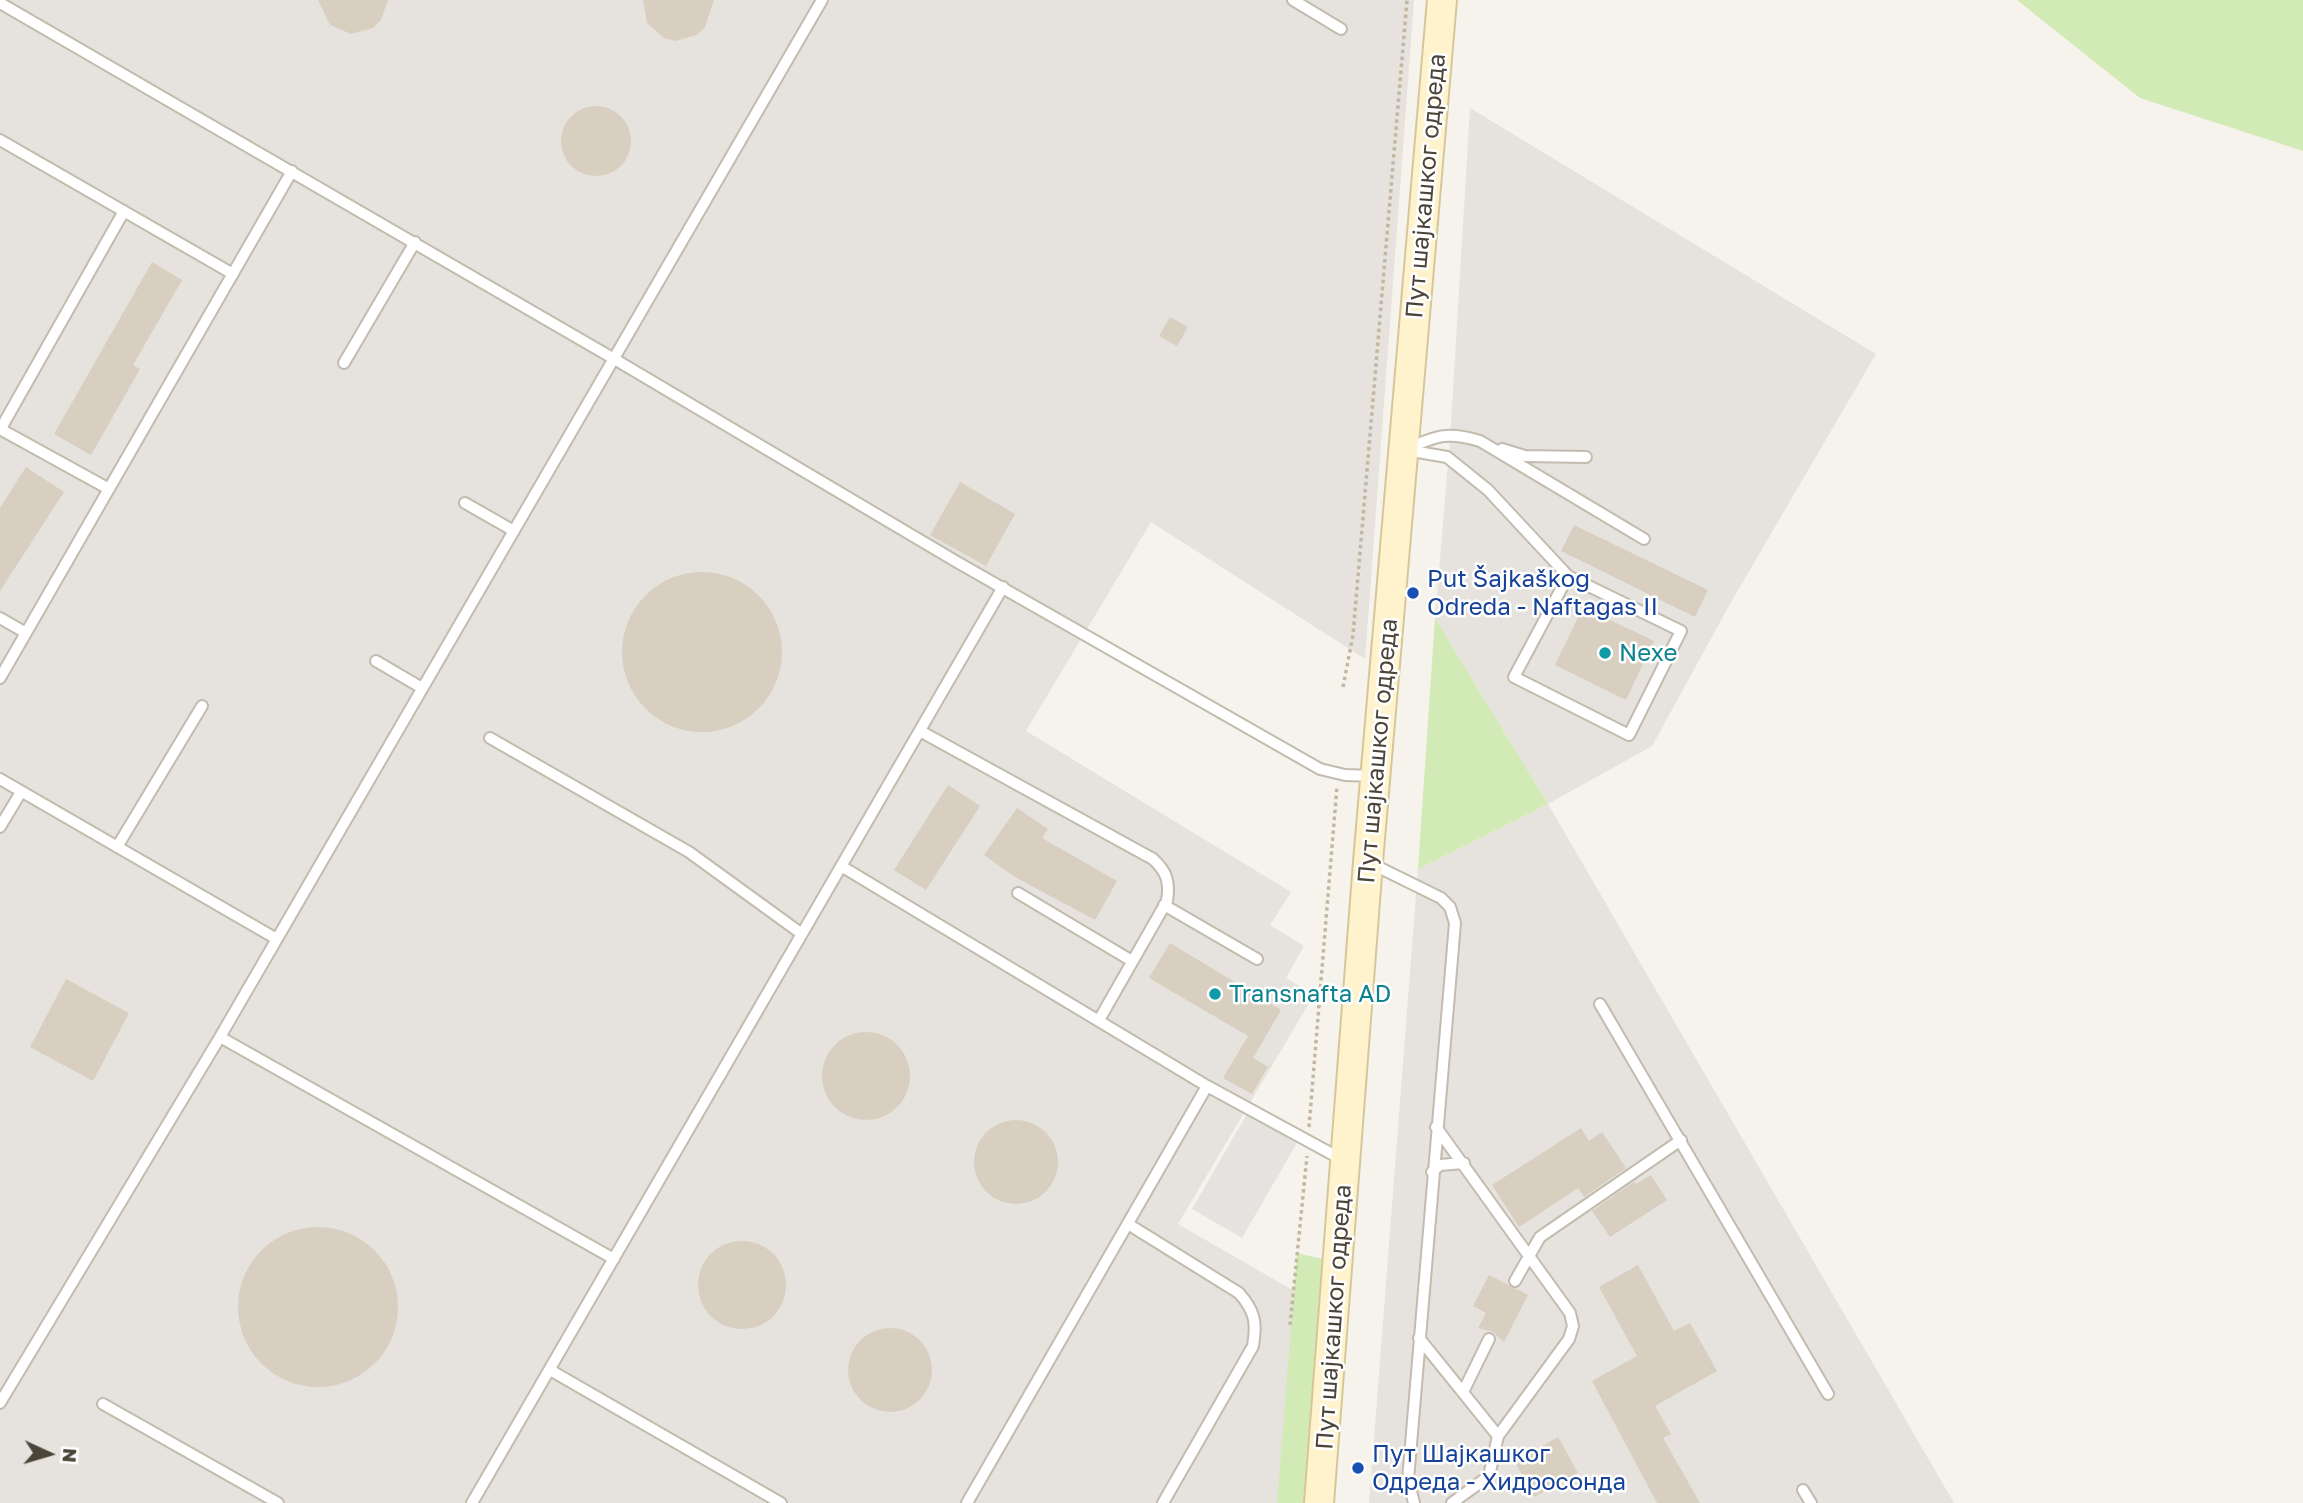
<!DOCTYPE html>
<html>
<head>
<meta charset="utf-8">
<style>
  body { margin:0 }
  #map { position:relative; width:2303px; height:1503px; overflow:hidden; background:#f6f3ec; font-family:"Golos Text",sans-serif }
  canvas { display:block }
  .north { position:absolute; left:14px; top:1419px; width:70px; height:70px; -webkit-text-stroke:5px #fff; paint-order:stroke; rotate:94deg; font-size:19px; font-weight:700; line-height:28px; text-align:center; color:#4b4439 }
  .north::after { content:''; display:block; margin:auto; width:24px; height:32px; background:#4b4439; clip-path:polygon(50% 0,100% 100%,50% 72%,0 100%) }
</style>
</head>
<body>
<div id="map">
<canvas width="2303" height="1503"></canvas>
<div class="north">N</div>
</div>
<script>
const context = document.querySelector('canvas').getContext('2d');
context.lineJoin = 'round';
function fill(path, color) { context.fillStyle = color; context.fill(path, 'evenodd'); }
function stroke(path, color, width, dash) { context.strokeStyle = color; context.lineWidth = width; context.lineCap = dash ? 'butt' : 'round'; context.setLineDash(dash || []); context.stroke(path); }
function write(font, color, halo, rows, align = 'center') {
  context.font = font + ' "Golos Text",sans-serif'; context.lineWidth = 5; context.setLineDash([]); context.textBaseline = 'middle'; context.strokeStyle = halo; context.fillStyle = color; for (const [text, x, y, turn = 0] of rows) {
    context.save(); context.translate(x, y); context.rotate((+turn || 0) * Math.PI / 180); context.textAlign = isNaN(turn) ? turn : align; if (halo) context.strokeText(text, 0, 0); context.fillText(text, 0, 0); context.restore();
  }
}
const industrial = new Path2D(`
  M0,0H1414L1365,659L1151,522L1026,731L1291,892L1270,925L1304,946L1286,978L1314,995L1178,1224L1296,1292L1277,1503H0Z
  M1470,108L1876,354L1730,604L1652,746L1548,804L1954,1503H1369L1418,869L1548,804L1435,618L1450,440Z`);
const green = new Path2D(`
  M2017,0H2303V151L2140,98Z
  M1435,618L1548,804L1418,869Z
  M1297,1253L1331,1261L1309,1503H1277Z`);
const parking = new Path2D(`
  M1247,1114L1297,1143L1242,1238L1192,1209Z`);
const building = new Path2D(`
  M318,0H388L381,20L373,28L351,34L330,25Z
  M643,0H714L705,27L697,35L675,41L664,38L647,23Z
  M561 141a35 35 0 1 1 70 0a35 35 0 1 1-70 0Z
  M152,262L182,280L133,365L140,369L91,455L54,434Z
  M1170,317L1188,327L1177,346L1159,336Z
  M26,467L64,492L0,591V508Z
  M960,482L1015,514L986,566L930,535Z
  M1574,525L1708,590L1695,617L1561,551Z
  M622 652a80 80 0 1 1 160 0a80 80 0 1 1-160 0Z
  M1583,607L1654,641L1626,700L1555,665Z
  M948,785L980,806L926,890L894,870Z
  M1017,808L1048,829L1042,838L1117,881L1095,920L1015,877L984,855Z
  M1170,943L1281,1010L1253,1058L1268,1067L1252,1094L1223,1078L1248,1036L1149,978Z
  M66,979L129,1013L93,1081L30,1047Z
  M822 1076a44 44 0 1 1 88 0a44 44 0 1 1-88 0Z
  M974 1162a42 42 0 1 1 84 0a42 42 0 1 1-84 0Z
  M1581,1128L1589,1141L1602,1132L1626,1168L1584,1197L1578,1188L1519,1227L1492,1185Z
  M1651,1175L1667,1200L1610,1237L1592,1211L1635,1181L1636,1184Z
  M238 1307a80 80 0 1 1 160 0a80 80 0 1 1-160 0Z
  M698 1285a44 44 0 1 1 88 0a44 44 0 1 1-88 0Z
  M1638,1265L1674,1331L1690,1323L1717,1371L1655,1406L1671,1434L1663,1438L1700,1503H1657L1592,1381L1637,1356L1599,1287Z
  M1489,1275L1528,1295L1504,1342L1493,1332L1478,1328L1486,1313L1473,1306Z
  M848 1370a42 42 0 1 1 84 0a42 42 0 1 1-84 0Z
  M1558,1437L1578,1473L1534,1497L1515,1462Z`);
const path = new Path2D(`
  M1343,687L1353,635L1407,0
  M1309,1127L1337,786
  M1290,1325L1307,1156`);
const lane = new Path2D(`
  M1293,0L1341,29
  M0,3L616,360L957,562L1320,769L1345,775L1375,776
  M0,140L233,274
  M344,363L415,242
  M0,429L109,489
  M0,430L124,211
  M1406,449C1437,436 1446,431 1480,441L1644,539
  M1502,449L1525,456L1586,457
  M1406,450L1447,457L1488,490L1568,576L1514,677L1629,735L1681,631L1568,576
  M465,503L514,531
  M0,618L26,633
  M376,661L422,688
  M0,678L292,171
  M920,731L1153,859C1167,872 1170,882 1167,901L1099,1020
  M490,738L689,852L802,934
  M0,779L275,938
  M0,827L21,792
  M117,847L202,706
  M1370,863L1441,898L1450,907L1455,923L1408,1480L1414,1503
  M841,866L1207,1086L1343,1160
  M1018,893L1132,961
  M1164,905L1257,959
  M1600,1004L1828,1394
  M220,1037L614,1259
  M1436,1127L1570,1313L1573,1326L1569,1339L1498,1436L1489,1476L1452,1503
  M1432,1172L1440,1165L1464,1163
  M1128,1224L1239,1293C1255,1311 1257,1323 1253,1346L1163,1503
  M1515,1281L1540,1237L1681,1140
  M1419,1338L1498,1436
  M550,1370L781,1503
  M1463,1392L1489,1339
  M0,1403L220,1037L822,0
  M103,1404L278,1503
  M1803,1490L1811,1503
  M472,1503L1003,587
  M967,1503L1207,1086`);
const secondary = new Path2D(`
  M1319,1503L1368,862L1442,0`);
const markers = [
  [1413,593,7,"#1a4fb4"],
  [1605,653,7,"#0f9aa8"],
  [1215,994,7,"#0f9aa8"],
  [1358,1468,7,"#1a4fb4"]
];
const streetNames = [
  ["Пут шајкашког одреда",1426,186,-85],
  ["Пут шајкашког одреда",1378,751,-85],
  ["Пут шајкашког одреда",1334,1317,-86]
];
const transitNames = [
  ["Put Šajkaškog",1427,579],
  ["Odreda - Naftagas II",1427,607],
  ["Пут Шајкашког",1372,1454],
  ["Одреда - Хидросонда",1372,1482]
];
const cultureNames = [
  ["Nexe",1619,653],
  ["Transnafta AD",1229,994]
];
fill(industrial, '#e6e2dd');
fill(green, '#d2eab5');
fill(parking, '#e5e3e0');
fill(building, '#d8cfc1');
stroke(lane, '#c2bbae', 14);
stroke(secondary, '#d6c79b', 32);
stroke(path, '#c4b79f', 3.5, [3.5, 3.5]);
stroke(lane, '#fff', 10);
stroke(secondary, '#fff3cd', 28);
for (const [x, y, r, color] of markers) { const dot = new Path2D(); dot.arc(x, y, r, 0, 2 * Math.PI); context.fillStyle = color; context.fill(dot); stroke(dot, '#fff', 2.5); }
write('24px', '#4b4439', '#fff', streetNames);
write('24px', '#164399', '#fff', transitNames, 'left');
write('24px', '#0d838f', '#fff', cultureNames, 'left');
</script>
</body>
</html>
